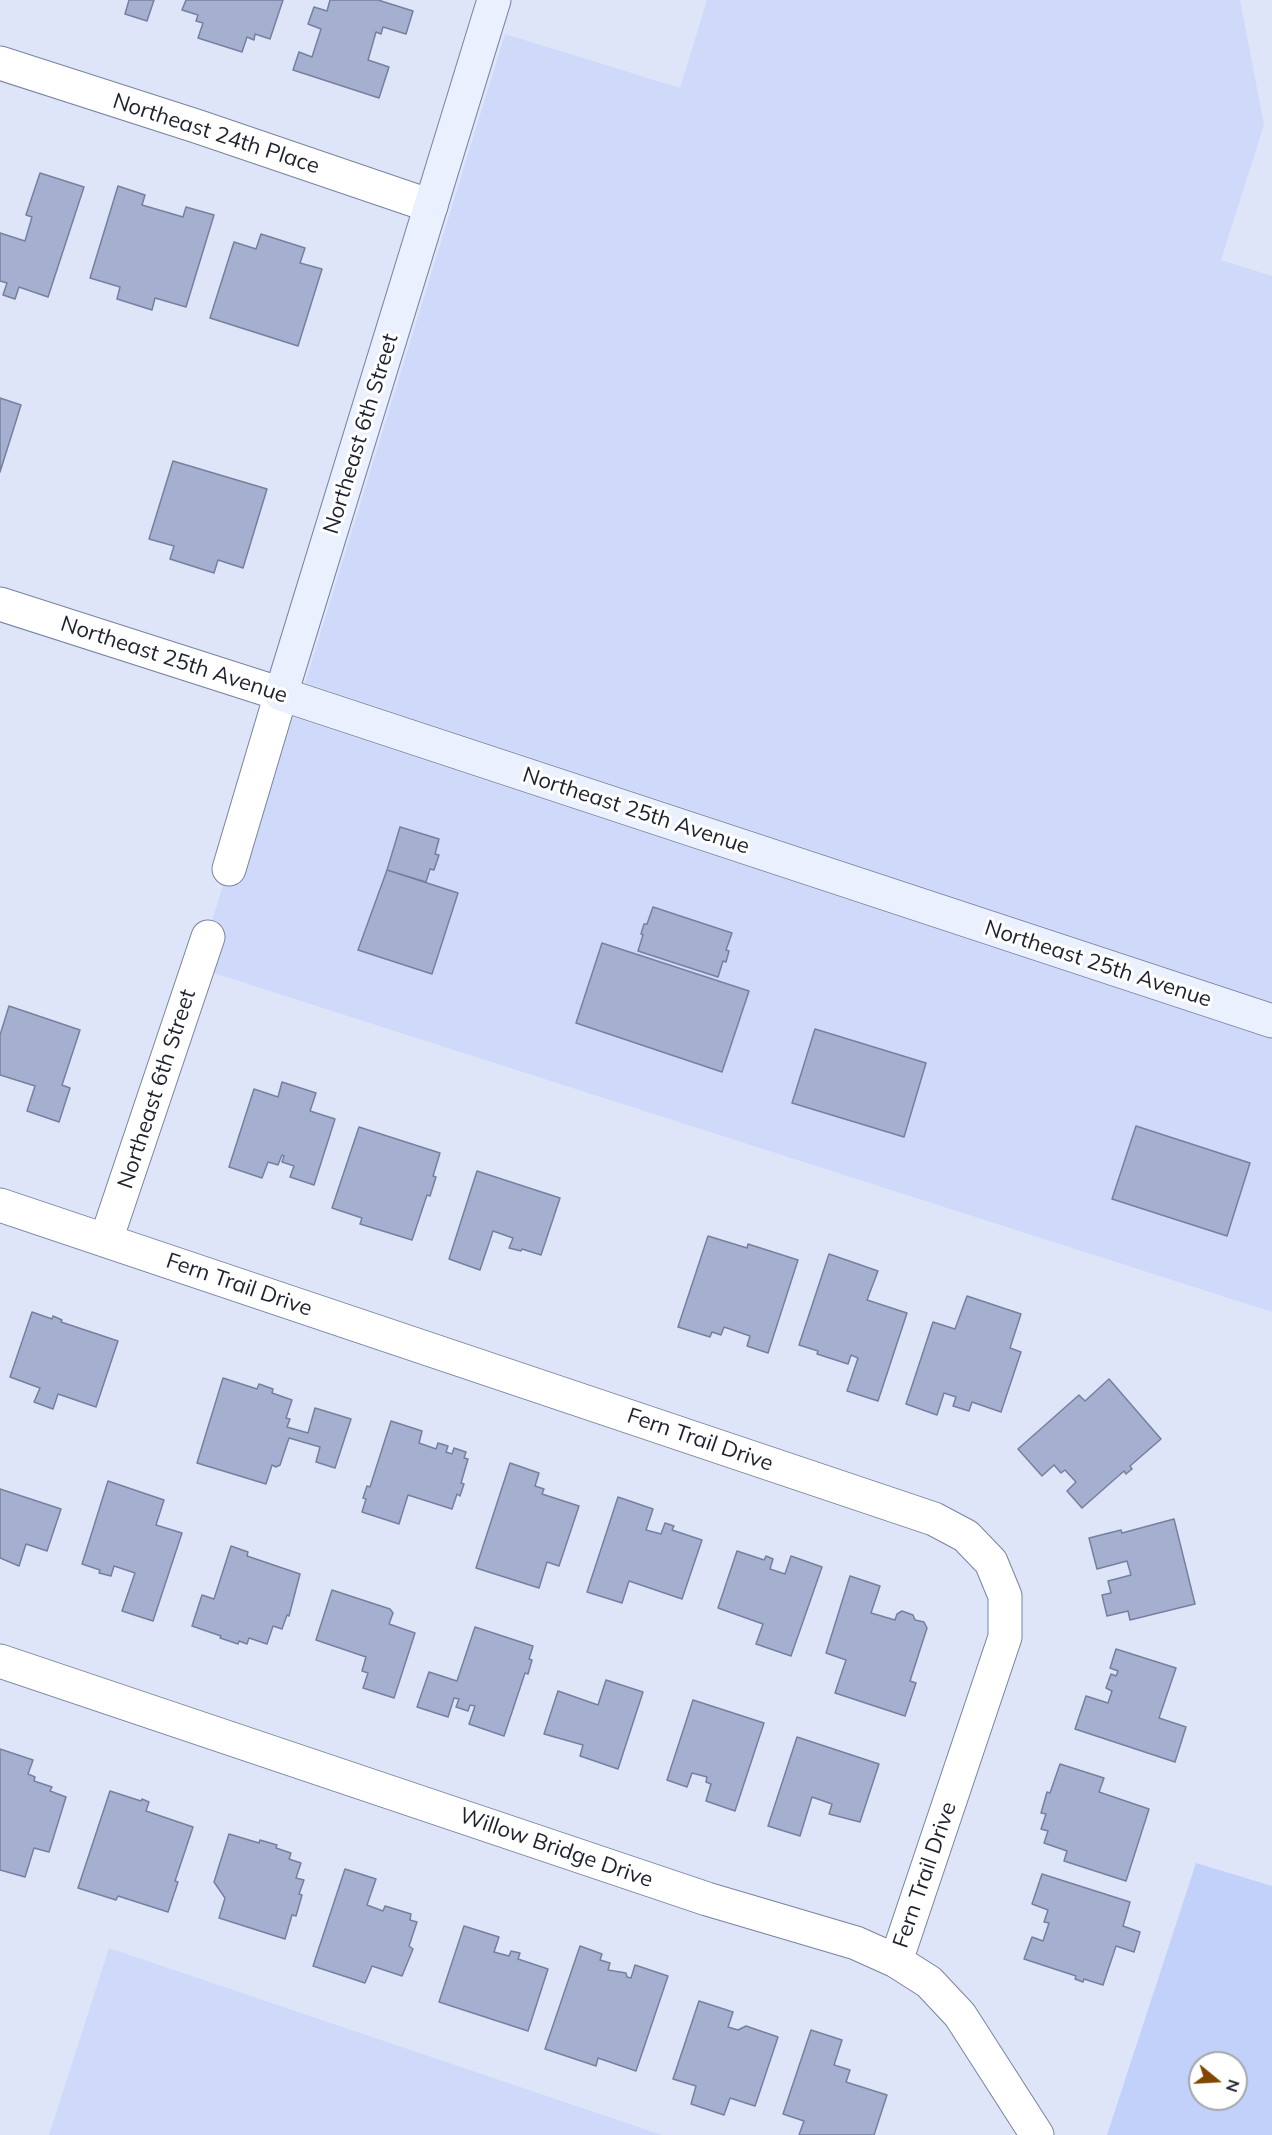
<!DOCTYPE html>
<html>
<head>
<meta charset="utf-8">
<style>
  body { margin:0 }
  #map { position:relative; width:1272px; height:2135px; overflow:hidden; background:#dee5f9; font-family:Mulish,sans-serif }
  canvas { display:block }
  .north { position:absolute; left:1188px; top:2051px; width:60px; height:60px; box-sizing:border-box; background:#fff; border:2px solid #a5a7ab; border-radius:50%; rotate:108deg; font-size:16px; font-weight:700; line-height:24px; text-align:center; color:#1e222e }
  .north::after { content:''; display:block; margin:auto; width:21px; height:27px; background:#814600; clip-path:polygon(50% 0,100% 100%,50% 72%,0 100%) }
</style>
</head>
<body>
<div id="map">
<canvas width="1272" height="2135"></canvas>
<div class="north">N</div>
</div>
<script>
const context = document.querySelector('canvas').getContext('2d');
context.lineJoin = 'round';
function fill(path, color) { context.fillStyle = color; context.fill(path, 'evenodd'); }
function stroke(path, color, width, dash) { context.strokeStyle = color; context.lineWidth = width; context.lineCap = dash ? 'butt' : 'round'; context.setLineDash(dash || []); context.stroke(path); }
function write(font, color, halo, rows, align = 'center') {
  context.font = font + ' Mulish,sans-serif'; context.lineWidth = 6; context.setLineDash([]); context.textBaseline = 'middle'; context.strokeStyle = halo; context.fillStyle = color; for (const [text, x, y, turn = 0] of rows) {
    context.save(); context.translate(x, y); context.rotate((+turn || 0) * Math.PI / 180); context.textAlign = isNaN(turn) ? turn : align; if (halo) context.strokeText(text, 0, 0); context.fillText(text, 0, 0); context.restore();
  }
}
const built = new Path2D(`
  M707,0H1240L1264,125L1221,260L1272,276V1002L305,683L505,34L680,88Z
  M275,711L1272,1039V1312L198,968Z
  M109,1948L662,2135H49Z`);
const green = new Path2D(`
  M1196,1863L1272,1886V2135H1107ZM1200,2063H1236V2099H1200Z`);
const building = new Path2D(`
  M129,0H154L147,21L125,14Z
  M186,0H283L270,39L255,34L254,40L247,37L242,52L198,38L203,23L196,21L198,15L182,10Z
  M330,0H378L413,11L406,34L383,27L381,34L376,32L368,60L389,67L379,98L293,70L299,52L312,57L321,29L308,24L314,7L327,11Z
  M40,173L84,187L48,297L19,287L15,299L3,295L7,283L0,281V233L25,241L32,217L26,215Z
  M118,186L145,195L142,205L183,217L186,207L214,215L186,307L155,298L152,310L117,299L120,287L90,278Z
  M261,234L305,248L300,263L322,269L298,346L210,318L234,242L256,249Z
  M0,398L21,405L0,472Z
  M173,461L267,489L243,568L218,560L214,573L170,559L174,546L149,539Z
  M400,827L439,839L435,854L439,855L434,870L430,869L426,882L387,870Z
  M387,870L458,893L432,974L358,950Z
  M653,907L732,933L726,950L729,951L726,962L723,961L718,977L638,951L643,935L641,934L644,924H647Z
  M602,943L749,991L722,1072L576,1023Z
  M9,1006L80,1030L62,1085L70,1088L59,1122L27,1111L35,1086L0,1075V1035Z
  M815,1029L926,1063L904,1137L792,1103Z
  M282,1082L316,1093L310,1111L335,1119L314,1185L290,1177L294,1166L282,1162L284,1156L282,1155L278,1165L268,1162L262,1178L229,1167L254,1089L278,1097Z
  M1136,1126L1250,1163L1227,1236L1112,1199Z
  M359,1127L440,1153L433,1176L436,1177L430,1196L427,1195L412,1240L360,1224L362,1218L332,1208Z
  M477,1171L560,1198L541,1255L522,1249L521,1251L509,1248L513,1238L493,1231L480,1270L449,1259Z
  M708,1236L747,1248L748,1244L798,1260L768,1353L747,1346L750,1336L724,1327L721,1335L712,1332L710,1337L678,1327Z
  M829,1254L878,1271L867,1300L907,1313L878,1401L847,1391L858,1358L851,1355L848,1364L817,1354L818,1351L799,1345Z
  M967,1296L1021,1314L1010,1348L1021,1352L1001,1412L972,1402L969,1411L953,1406L956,1397L944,1393L937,1415L906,1404L933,1322L955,1329Z
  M32,1312L52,1319L53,1316L62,1320L61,1322L118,1341L96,1407L58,1394L53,1409L34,1402L40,1388L10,1377Z
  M223,1378L257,1389L259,1384L273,1389L272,1393L292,1400L286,1418L290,1419L287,1427L308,1433L315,1408L351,1419L335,1468L316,1462L320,1447L289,1438L280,1465L276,1467L272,1465L266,1484L197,1463Z
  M1109,1379L1161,1439L1130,1466L1132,1469L1126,1474L1124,1471L1082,1508L1067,1491L1076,1482L1065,1470L1061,1473L1054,1465L1042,1476L1018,1449L1079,1395L1085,1401Z
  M391,1421L422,1431L419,1443L436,1449L438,1443L448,1446L446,1452L452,1454L454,1448L466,1452L464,1458L468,1459L461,1483L464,1484L460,1496L457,1494L452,1509L408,1495L399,1524L362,1512L366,1499L363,1498L367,1486L370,1487Z
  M510,1463L539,1473L535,1486L544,1489L542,1494L579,1506L559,1566L547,1562L539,1588L476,1568Z
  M108,1481L164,1500L156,1525L182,1533L153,1621L122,1611L135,1573L114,1566L111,1576L99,1573L100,1570L82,1564Z
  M0,1489L61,1509L47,1551L26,1544L19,1566L0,1558Z
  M618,1497L653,1509L646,1530L661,1534L665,1523L674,1526L672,1530L702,1540L682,1599L629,1581L622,1603L587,1592Z
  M1174,1519L1195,1604L1130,1620L1128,1611L1107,1616L1102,1595L1111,1593L1108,1581L1131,1575L1127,1561L1097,1569L1089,1538L1121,1530L1122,1533Z
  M231,1546L248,1552L247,1556L300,1574L289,1616L287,1615L282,1629L273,1626L267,1644L249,1638L247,1644L239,1641L238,1644L220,1638L221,1636L192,1626L202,1595L214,1599Z
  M737,1551L764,1560L766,1556L773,1559L770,1569L785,1574L791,1556L822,1567L791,1656L756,1644L763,1624L718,1608Z
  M850,1576L880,1586L871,1613L895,1620L897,1614L902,1611L913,1615L915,1620L924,1622L927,1628L910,1681L916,1683L905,1716L835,1693L846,1660L826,1653Z
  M332,1590L390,1609L393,1613L389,1624L415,1633L394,1698L363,1688L368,1673L362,1671L366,1657L316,1640Z
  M475,1627L533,1646L529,1659L532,1660L528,1674L525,1673L504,1736L469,1724L475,1706L470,1705L468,1711L456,1707L459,1699L454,1698L448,1717L417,1707L429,1672L457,1681Z
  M1116,1649L1176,1668L1159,1718L1186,1727L1175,1762L1075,1729L1086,1696L1108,1703L1112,1691L1106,1688L1111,1674L1116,1676L1118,1671L1110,1668Z
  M606,1680L643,1692L618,1769L580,1756L583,1745L544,1734L558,1691L598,1705Z
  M693,1700L764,1723L735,1811L706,1801L711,1784L706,1782L707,1777L692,1773L687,1787L667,1780Z
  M797,1737L879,1764L860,1822L829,1814L832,1804L812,1797L800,1836L768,1826Z
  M0,1749L33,1760L28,1774L35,1777L34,1781L52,1787L50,1791L66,1797L49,1852L34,1848L25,1877L0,1870Z
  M1060,1764L1104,1778L1099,1792L1149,1809L1126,1881L1064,1861L1067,1851L1044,1843L1048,1831L1041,1829L1046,1814L1041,1813L1047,1792L1050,1793Z
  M110,1791L141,1801L142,1799L149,1802L146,1811L193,1827L175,1881L178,1882L168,1912L118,1896L116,1900L78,1888Z
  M229,1834L259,1843L260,1840L277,1845L276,1848L291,1853L289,1859L301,1863L296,1878L304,1880L299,1894L302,1895L296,1916L292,1915L285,1939L219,1918L225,1898L214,1882Z
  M345,1869L376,1879L367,1905L383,1911L385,1906L411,1914L410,1920L417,1922L409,1946L413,1949L402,1976L372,1966L365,1983L313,1966Z
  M1042,1874L1130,1902L1123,1926L1140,1932L1134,1952L1116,1946L1103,1985L1084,1979L1083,1982L1075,1979L1076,1976L1024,1959L1032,1937L1043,1941L1049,1923L1044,1922L1048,1910L1032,1904Z
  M464,1926L499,1937L494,1952L509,1956L511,1951L520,1953L518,1959L548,1969L528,2031L439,2002Z
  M580,1946L602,1954L600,1960L610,1963L608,1970L626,1973L627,1977L631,1978L635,1965L668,1976L636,2071L598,2058L596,2066L545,2049Z
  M699,2001L733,2012L728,2027L738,2030L746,2026L778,2037L755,2106L730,2098L724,2115L691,2104L696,2086L673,2079Z
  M811,2030L842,2040L834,2065L850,2070L846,2082L887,2095L874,2135H799L804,2121L783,2114Z`);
const street = new Path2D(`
  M0,63L199,127L431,206
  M0,604L281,694L229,869
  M0,1205L934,1519L966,1536L991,1562L1005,1596V1637L896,1961
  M106,1240L208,937
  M0,1661L707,1899L856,1943L896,1961L929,1982L960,2015L1037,2135`);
const secondary = new Path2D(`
  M494,0L281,694L1272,1021`);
const streetNames = [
  ["Northeast 24th Place",216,134,18],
  ["Northeast 6th Street",361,434,-73],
  ["Northeast 25th Avenue",174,660,18],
  ["Northeast 25th Avenue",636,811,18],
  ["Northeast 25th Avenue",1098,964,18],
  ["Northeast 6th Street",157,1089,-72],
  ["Fern Trail Drive",239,1285,19],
  ["Fern Trail Drive",700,1440,19],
  ["Willow Bridge Drive",556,1848,19],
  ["Fern Trail Drive",925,1875,-71]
];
fill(built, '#cfdafa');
fill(green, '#c2d1fa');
fill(building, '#a5b0d0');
stroke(building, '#76809e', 1.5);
stroke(street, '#7983a1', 35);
stroke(secondary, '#7983a1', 35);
stroke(street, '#fff', 33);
stroke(secondary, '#ebf0fe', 33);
write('22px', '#1e222e', '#fff', streetNames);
</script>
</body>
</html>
